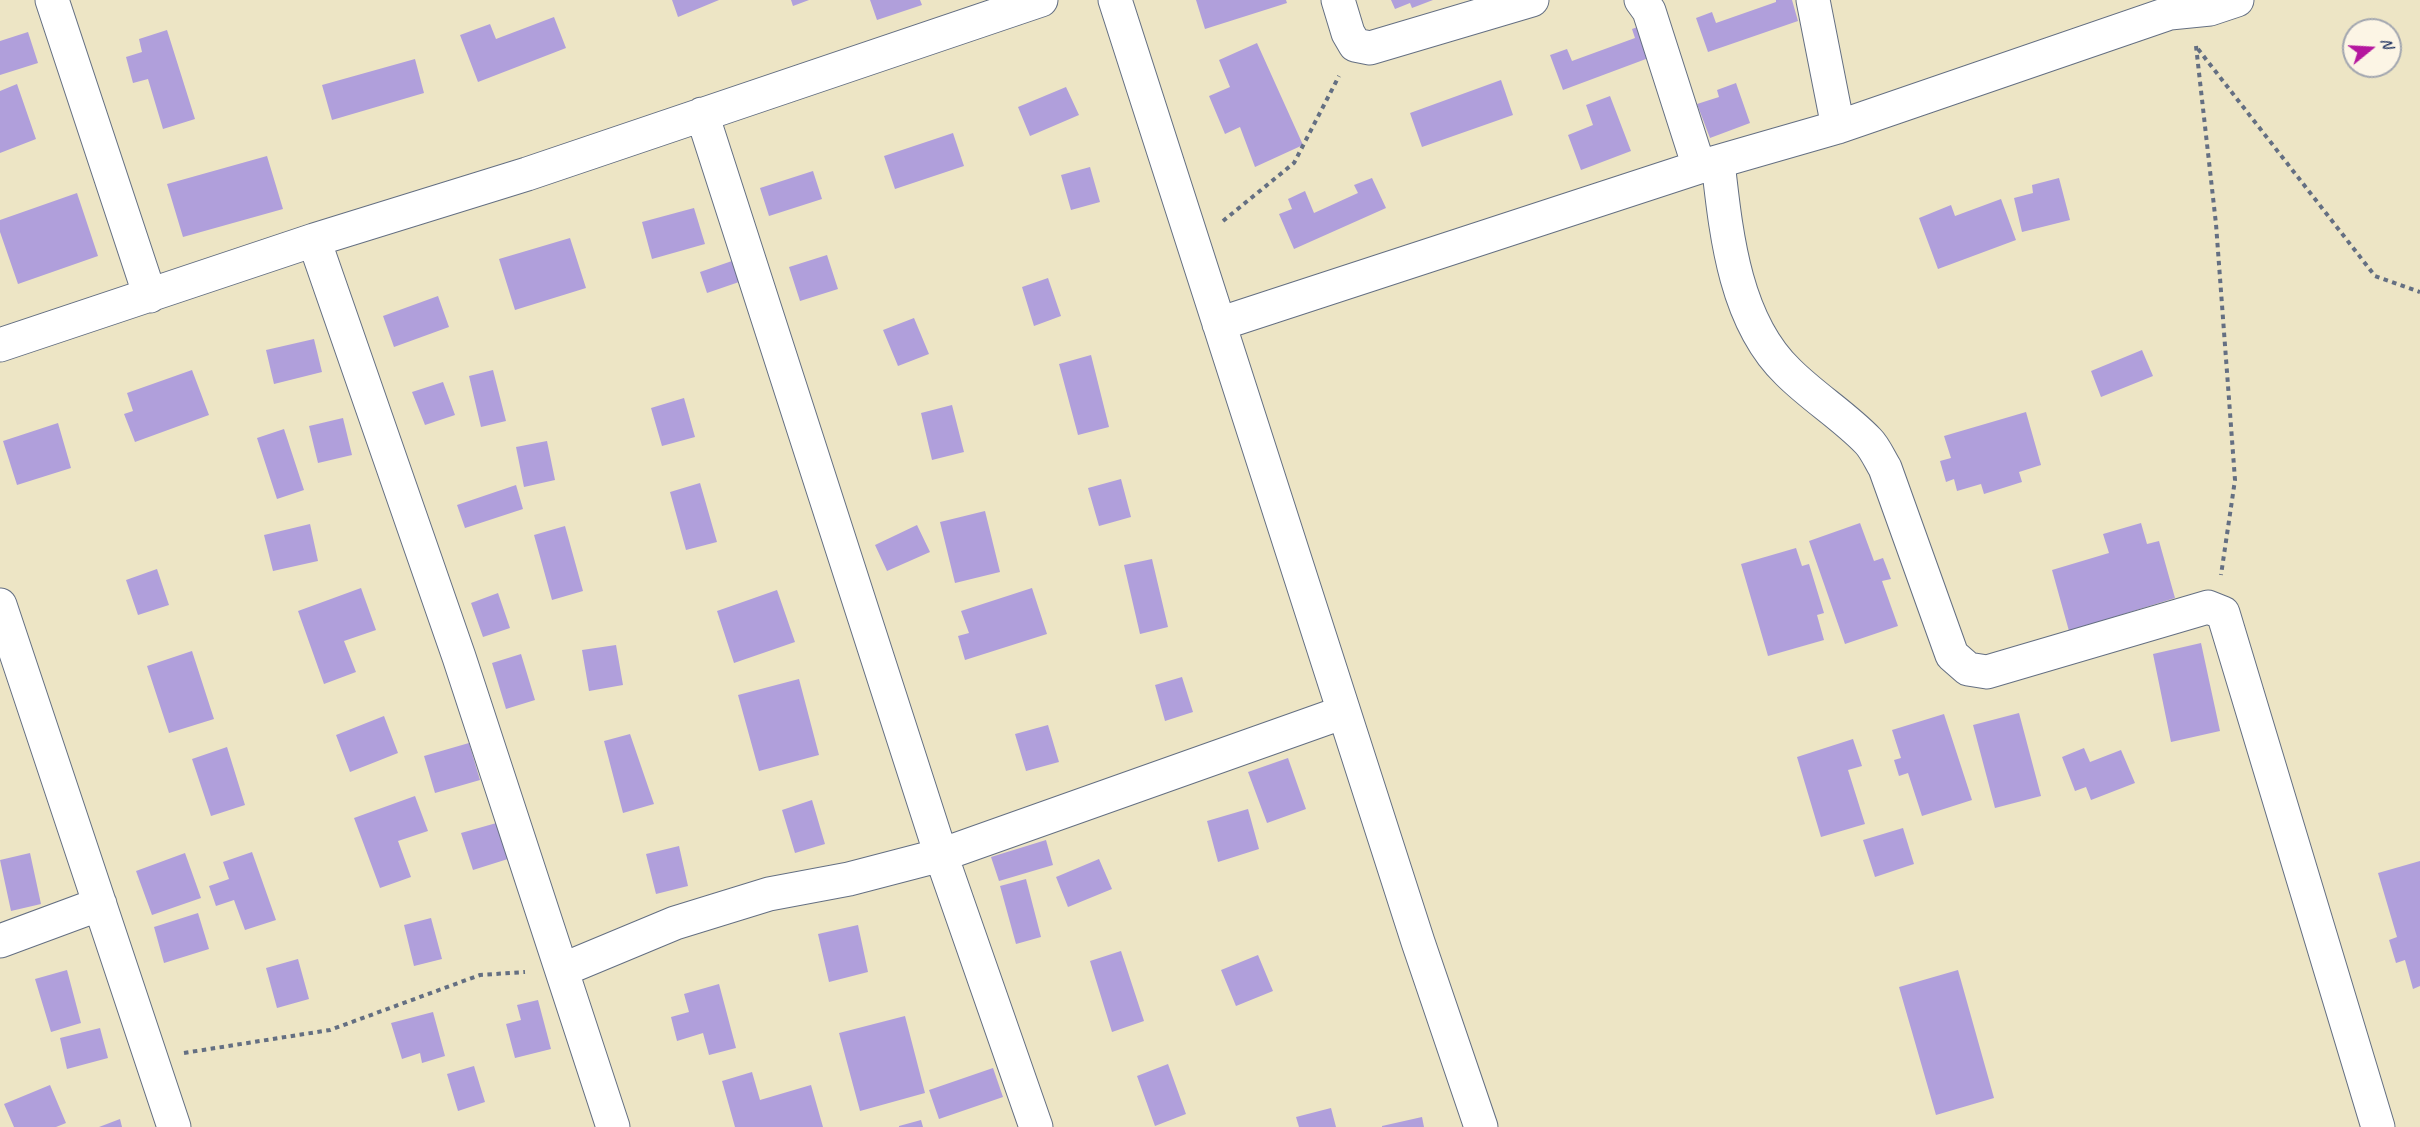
<!DOCTYPE html>
<html>
<head>
<meta charset="utf-8">
<style>
  body { margin:0 }
  #map { position:relative; width:2420px; height:1127px; overflow:hidden; background:#ede5c5; font-family:Caveat,sans-serif }
  canvas { display:block }
  .north { position:absolute; left:2342px; top:18px; width:60px; height:60px; box-sizing:border-box; background:#fcf5e5; border:2px solid #a2a6af; border-radius:50%; rotate:72deg; font-size:16px; font-weight:700; line-height:24px; text-align:center; color:#1b2f5e }
  .north::after { content:''; display:block; margin:auto; width:21px; height:27px; background:#b5179e; clip-path:polygon(50% 0,100% 100%,50% 72%,0 100%) }
</style>
</head>
<body>
<div id="map">
<canvas width="2420" height="1127"></canvas>
<div class="north">N</div>
</div>
<script>
const context = document.querySelector('canvas').getContext('2d');
context.lineJoin = 'round';
function fill(path, color) { context.fillStyle = color; context.fill(path, 'evenodd'); }
function stroke(path, color, width, dash) { context.strokeStyle = color; context.lineWidth = width; context.lineCap = dash ? 'butt' : 'round'; context.setLineDash(dash || []); context.stroke(path); }
const building = new Path2D(`
  M672,0H719L678,17Z
  M791,0H809L793,6Z
  M870,0H920L922,5L877,20Z
  M1196,0H1286L1287,3L1205,29Z
  M1391,0H1433L1412,8L1410,3L1395,9Z
  M1776,0H1792L1798,21L1708,52L1696,18L1712,12L1716,23L1776,2Z
  M554,17L566,48L478,82L460,35L490,24L496,39Z
  M1643,25L1654,56L1563,90L1550,55L1567,49L1572,61L1635,38L1632,29Z
  M167,30L195,119L163,129L148,79L133,83L126,57L142,52L139,39Z
  M28,32L38,63L0,75V41Z
  M1257,43L1303,145L1255,167L1240,127L1225,134L1209,96L1230,87L1219,60Z
  M415,59L424,93L332,120L322,85Z
  M1501,80L1513,115L1422,147L1410,113Z
  M1736,83L1750,123L1710,138L1697,104L1719,97L1717,90Z
  M17,84L36,139L0,153V91Z
  M1066,87L1079,115L1030,136L1018,107Z
  M1610,96L1631,151L1581,170L1568,135L1593,125L1586,105Z
  M953,133L964,166L895,189L884,156Z
  M267,156L283,209L183,237L167,184Z
  M1090,167L1100,202L1071,210L1061,175Z
  M813,171L822,199L769,216L760,188Z
  M1372,178L1386,208L1294,249L1279,214L1292,209L1288,199L1305,191L1314,213L1358,193L1354,185Z
  M2059,178L2070,220L2022,232L2014,198L2033,193L2032,185Z
  M77,193L98,256L18,284L0,232V220Z
  M2001,199L2016,240L1938,269L1919,218L1951,205L1955,216Z
  M694,208L705,244L652,259L642,222Z
  M570,238L586,288L515,310L499,259Z
  M827,255L838,289L800,301L789,267Z
  M732,261L739,282L707,293L700,272Z
  M1048,278L1061,316L1034,326L1022,287Z
  M438,296L449,327L394,347L383,316Z
  M914,318L929,354L898,366L883,330Z
  M314,339L322,372L274,384L266,350Z
  M2142,350L2153,376L2101,397L2091,371Z
  M1091,355L1109,427L1078,435L1059,364Z
  M192,370L209,415L135,442L124,414L133,411L127,393Z
  M493,370L506,421L481,427L469,376Z
  M443,382L455,415L425,425L412,392Z
  M684,398L695,437L662,446L651,408Z
  M952,405L964,452L932,460L921,413Z
  M2026,412L2041,465L2019,472L2022,482L1984,494L1981,484L1957,491L1954,479L1946,482L1940,461L1951,458L1944,436Z
  M343,418L352,455L318,463L309,426Z
  M58,423L71,468L17,485L3,441Z
  M284,429L304,490L277,499L257,438Z
  M547,441L555,480L524,487L516,447Z
  M1121,479L1131,517L1099,526L1088,488Z
  M700,483L717,542L686,550L670,492Z
  M516,485L523,509L465,528L457,505Z
  M985,511L1000,572L955,583L940,522Z
  M1860,523L1874,561L1883,558L1891,579L1882,581L1898,626L1845,644L1809,541Z
  M2141,523L2147,544L2159,541L2175,598L2069,631L2052,570L2109,553L2103,534Z
  M310,524L318,561L273,571L264,535Z
  M917,525L930,552L887,571L875,545Z
  M565,526L583,591L552,600L534,535Z
  M1796,548L1802,566L1809,564L1824,613L1817,615L1824,640L1768,656L1741,564Z
  M1152,559L1168,627L1140,634L1124,565Z
  M157,569L169,605L138,615L126,580Z
  M361,588L376,630L344,641L356,672L324,684L298,611Z
  M1032,588L1047,634L965,660L958,636L969,633L961,611Z
  M777,590L795,642L734,663L717,611Z
  M498,593L510,628L483,637L471,603Z
  M2201,643L2220,731L2171,742L2153,654Z
  M616,645L623,685L589,691L582,650Z
  M192,651L214,719L169,733L147,666Z
  M521,654L535,700L506,709L492,663Z
  M1182,677L1193,712L1165,721L1155,685Z
  M799,679L819,755L759,771L738,695Z
  M2019,713L2041,796L1995,808L1973,725Z
  M1944,714L1972,800L1922,816L1908,773L1899,776L1894,760L1901,758L1892,730Z
  M384,716L398,753L350,772L336,735Z
  M1048,725L1059,762L1026,771L1015,734Z
  M630,734L654,804L623,813L604,741Z
  M1853,739L1862,766L1848,770L1865,824L1821,837L1797,757Z
  M469,743L480,780L435,793L424,756Z
  M227,747L245,805L211,816L192,759Z
  M2084,748L2090,762L2121,750L2135,783L2091,800L2086,787L2075,791L2062,757Z
  M1288,758L1306,809L1267,823L1248,772Z
  M415,796L428,831L398,841L411,877L380,888L354,818Z
  M812,800L825,844L795,853L782,810Z
  M1248,809L1259,849L1218,862L1207,821Z
  M500,822L511,858L473,870L461,833Z
  M1903,828L1914,864L1875,877L1863,840Z
  M1046,840L1053,865L999,881L991,857Z
  M679,846L688,886L656,894L646,854Z
  M252,852L276,920L245,930L234,900L216,906L209,886L229,879L223,862Z
  M30,853L41,904L11,911L0,860Z
  M185,853L201,898L152,915L136,871Z
  M1099,859L1112,889L1068,907L1056,877Z
  M2420,861V986L2413,989L2405,960L2396,963L2389,940L2397,937L2378,873Z
  M1026,879L1041,937L1016,944L1000,886Z
  M198,913L209,949L164,963L154,927Z
  M431,918L442,959L414,966L404,925Z
  M858,925L868,972L829,982L818,934Z
  M1121,951L1144,1021L1112,1032L1090,961Z
  M1258,955L1273,991L1236,1006L1221,970Z
  M298,959L309,999L277,1008L266,968Z
  M67,970L81,1023L51,1032L35,979Z
  M1958,970L1994,1098L1936,1115L1899,987Z
  M719,984L736,1048L709,1055L703,1033L677,1041L671,1017L689,1012L684,994Z
  M538,1000L551,1049L515,1058L506,1024L521,1020L517,1005Z
  M433,1012L445,1056L422,1063L420,1053L402,1059L391,1023Z
  M905,1016L925,1093L860,1111L839,1033Z
  M100,1028L108,1058L67,1069L60,1038Z
  M1168,1064L1186,1114L1155,1126L1137,1076Z
  M474,1066L485,1102L458,1111L447,1074Z
  M993,1068L1003,1097L939,1119L929,1090Z
  M752,1072L760,1100L811,1085L823,1127H735L722,1081Z
  M50,1085L66,1123L56,1127H14L4,1104Z
  M1331,1108L1336,1127H1299L1296,1117Z
  M1422,1117L1424,1127H1382V1126Z
  M120,1119L122,1127H99Z
  M921,1120L923,1127H899V1126Z`);
const path = new Path2D(`
  M2196,46L2216,224L2235,480L2221,575
  M2198,49L2375,276L2420,292
  M1223,221L1294,163L1339,76
  M184,1053L330,1030L480,975L525,972`);
const minor = new Path2D(`
  M52,0L150,296
  M1115,0L1418,942L1481,1127
  M1338,0L1348,33L1355,45L1370,48L1532,0
  M1641,0L1649,11L1699,167
  M1813,0L1838,127
  M702,114L941,855L1036,1127
  M1718,162C1726,232 1734,320 1788,372C1813,397 1844,416 1868,441C1875,448 1880,460 1885,468L1952,655L1968,669L1987,672L2208,607L2223,613L2378,1127
  M314,240L459,657L613,1127
  M1219,324L1699,167L1838,127L2170,13L2210,9L2237,0
  M0,345L314,240L527,174L1041,0
  M0,605L174,1127
  M0,941L100,904
  M562,970L675,923L769,894L849,879L941,855L1344,712`);
fill(building, '#b09fdb');
stroke(minor, '#646f82', 35);
stroke(path, '#646f82', 4, [4.5, 4.5]);
stroke(minor, '#fff', 33);
</script>
</body>
</html>
